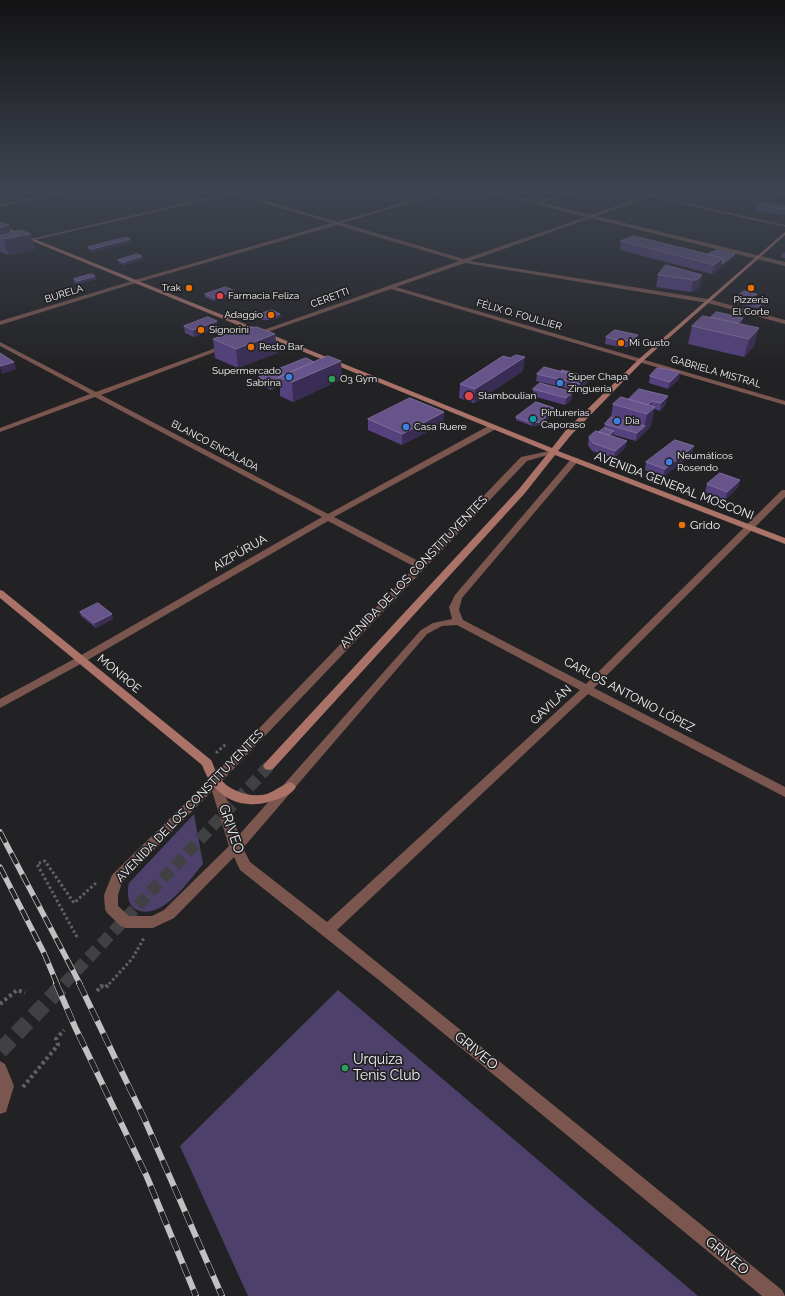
<!DOCTYPE html>
<html>
<head>
<meta charset="utf-8">
<style>
  body { margin:0 }
  canvas { display:block; background:#222224 }
</style>
</head>
<body>
<canvas width="785" height="1296"></canvas>
<script>
const context = document.querySelector('canvas').getContext('2d');
context.lineJoin = 'round';
function fill(path, color) { context.fillStyle = color; context.fill(path, 'evenodd'); }
function stroke(path, color, width, dash) { context.strokeStyle = color; context.lineWidth = width; context.lineCap = dash ? 'butt' : 'round'; context.setLineDash(dash || []); context.stroke(path); }
function write(font, color, halo, rows, align = 'center') {
  context.font = font + ' Raleway,sans-serif'; context.lineWidth = 3.5; context.setLineDash([]); context.textBaseline = 'middle'; context.strokeStyle = halo; context.fillStyle = color; for (const [text, x, y, turn = 0] of rows) {
    context.save(); context.translate(x, y); context.rotate((+turn || 0) * Math.PI / 180); context.textAlign = isNaN(turn) ? turn : align; if (halo) context.strokeText(text, 0, 0); context.fillText(text, 0, 0); context.restore();
  }
}
const green = new Path2D(`
  M194,814L203,864C189,880 161,923 135,909C127,904 127,891 129,883Z
  M338,990L698,1296H248L180,1146Z`);
const secondaryTunnelFar1 = new Path2D(`
  M64,984L269,766`);
const secondaryTunnel = new Path2D(`
  M0,1051L65,983`);
const pathFar1 = new Path2D(`
  M216,753L227,743
  M77,937L37,864L45,861L74,903L97,882
  M109,984L132,959L144,938`);
const path = new Path2D(`
  M97,991L101,986L105,988L110,983
  M0,1004L17,990L25,993
  M23,1087L58,1045L56,1039L64,1030`);
const street = new Path2D(`
  M69,189H78L0,207V205Z
  M219,189H226L337,222L450,189H457L342,223L464,259L586,217L477,189H485L537,202L577,189H584L542,203L591,215L664,189H671L654,196L785,225V227L650,197L596,216L785,262V266L591,218L470,261L708,299L785,320V324L708,303L465,263L396,287L785,401V405L391,289L256,336H252V334L459,261L337,225L139,282L0,325V321L135,280L332,223L233,194L0,248V246L228,193Z
  M759,189L785,193V195L761,190Z
  M0,342L96,392L224,345H228V347L101,395L328,514L490,425H496V429L334,517L420,562L521,457L554,450L558,452L527,461L221,782L239,835L421,630L433,623L452,619L449,607L455,595L572,458H578L579,460L462,598L459,610L463,620L586,684L782,490H785V497L594,688L785,787V797L588,694L337,930L782,1290L785,1296H762L380,981L240,870L234,857L174,918L153,928H126L121,926L107,913L105,909L104,895L112,875L211,778L415,567L328,521L86,661L0,708V699L78,657L322,517L95,397L0,432V428L90,394L0,346ZM457,625L580,690L327,922L250,862L243,848L427,634L442,626ZM212,791L229,846L164,910L152,916H129L118,906V895L122,882Z
  M0,1061L5,1064L14,1086L6,1112L0,1114Z`);
const secondary = new Path2D(`
  M0,225L552,448L566,430L639,359L785,232V235L643,361L572,434L558,451L785,538V544L555,455L525,493L273,769L269,770L265,769L263,766L265,763L519,489L549,452L0,228Z
  M0,590L3,591L211,760C214,765 215,772 219,777C229,792 251,798 267,794C275,791 282,785 290,782L294,784L296,787C292,794 282,798 275,800C242,812 214,798 202,765L0,598Z`);
const railFar1 = new Path2D(`
  M0,832L80,984
  M0,867L44,953L57,984`);
const rail = new Path2D(`
  M56,983L75,1027L147,1177L196,1296
  M79,983L144,1118L222,1296`);
const wall = new Path2D(`
  M757,205L785,206V214L783,215L755,211Z
  M0,222L11,233L31,234L35,249L8,255L0,252Z
  M130,239L131,242L93,252L89,250L88,247Z
  M621,241L708,254L734,257L712,274L620,250Z
  M785,252V258L781,257L782,254Z
  M142,256L143,259L124,265L119,263L118,260Z
  M658,275H702L699,287L694,292H691L656,287Z
  M95,276L96,279L78,284L74,282V279Z
  M235,291V294L214,301L205,297V294Z
  M757,294L756,297L754,298L766,301L765,305L758,309L736,303L734,301L735,298Z
  M717,312L742,324L754,346L744,357L688,344L692,326L711,318Z
  M280,314L281,317L272,320H261L257,318V315Z
  M184,326L218,328L194,337L185,333Z
  M275,334L277,353L238,368L215,358L213,339Z
  M638,335L637,342L631,347H620L605,344L606,337Z
  M306,358L342,379L293,402L280,396V386L271,390L260,384L259,377Z
  M523,371L474,403L459,398L460,384Z
  M680,372L679,379L668,389L649,383L650,376Z
  M537,374L590,380L579,391L536,381Z
  M533,389L572,399L565,405L533,396Z
  M639,389L666,404L660,411L654,409L651,426L636,441L614,435L612,436L625,448L614,458L592,451L588,445L589,437L599,432L604,428L605,424L611,417L613,404L629,399Z
  M554,408V412L541,425L532,426L516,420V417Z
  M444,412L443,423L402,445L368,430V419Z
  M692,454L663,477L645,470L646,462Z
  M740,480L738,487L725,500L705,492L707,484Z
  M80,612L113,619L96,628L81,616Z`);
const shadedWall = new Path2D(`
  M9,225L12,238L31,234L35,249L8,255L4,239L0,238V228Z
  M130,239L131,242L93,252L92,249Z
  M735,254L734,257L712,274L714,265L723,258Z
  M142,256L143,259L124,265V262Z
  M702,275L699,287L694,292H691L693,280Z
  M95,276L96,279L78,284V281Z
  M235,291V294L214,301V298Z
  M757,294L756,297L750,301L751,297Z
  M766,301L765,305L758,309L759,306Z
  M280,314L281,317L272,320V317Z
  M743,318L742,325L737,329L738,323Z
  M217,321L218,328L194,337L193,330Z
  M759,328L754,346L744,357L749,339Z
  M275,334L277,353L238,368L236,349Z
  M638,335L637,342L631,347L632,340Z
  M525,357L523,371L474,403L475,389Z
  M341,361L342,379L293,402L292,382Z
  M14,362L16,369L2,374L0,366Z
  M680,372L679,379L668,389L670,382Z
  M590,377V380L579,391L580,384L586,378Z
  M279,379L280,386L271,390L270,382Z
  M573,392L572,399L565,405L566,398Z
  M668,396L666,404L660,411L661,403Z
  M652,401L651,408L640,412Z
  M655,407L651,426L643,434L647,414Z
  M554,408V412L541,425L532,426V423Z
  M444,412L443,423L402,445V434Z
  M645,426L643,434L636,441L637,433Z
  M614,431V435L606,442V438Z
  M627,441L625,448L614,458L615,451Z
  M694,446L692,454L663,477L665,469Z
  M740,480L738,487L725,500L727,492Z
  M112,614L113,619L96,628L94,623Z`);
const building = new Path2D(`
  M760,202L785,206V209L757,205Z
  M0,222L9,225L0,228Z
  M21,230L31,234L4,239L0,238V236Z
  M634,236L723,258L714,265L621,241Z
  M127,237L130,239L92,249L88,247Z
  M717,250L735,254L722,264L723,258L708,254Z
  M137,254L142,256L124,262L118,260Z
  M666,265L702,275L697,280H693L658,275Z
  M91,274L95,276L78,281L74,279Z
  M226,287L235,291L214,298L205,294Z
  M744,291L757,294L751,297L766,301L759,306L737,300L735,298Z
  M272,310L280,314L272,317H261L257,315Z
  M717,312L743,318L738,323L711,317Z
  M703,316L759,328L749,339L692,326Z
  M208,317L217,321L193,330L184,326Z
  M257,327L275,334L236,349L213,339L245,328Z
  M615,330L638,335L632,340L621,341L606,337Z
  M0,353L14,362L0,366Z
  M516,355L525,357L475,389L460,384L503,356L510,358Z
  M328,356L341,361L292,382L279,377Z
  M306,358L314,362L279,377V379L270,382L259,377Z
  M544,367L586,378L580,384L537,374Z
  M657,368H661L680,372L670,382L650,376Z
  M562,370L590,377L586,381V378L561,372Z
  M540,383L573,392L566,398L533,389Z
  M639,389L668,396L661,403L652,401L648,405L629,399Z
  M621,397L655,407L647,414L613,404Z
  M410,398L444,412L402,434L368,419Z
  M536,402L554,408L541,422L532,423L516,417Z
  M611,417L645,426L637,433L605,424Z
  M604,428L614,431L609,435L599,432Z
  M596,431L627,441L615,451L593,443L589,437Z
  M675,440L694,446L665,469L646,462Z
  M720,473L740,480L727,492L707,484Z
  M98,603L112,614L94,623L80,612Z`);
const markers = [
  [189,288,4,"#e8710a"],
  [751,288,4,"#e8710a"],
  [220,296,4,"#e0444e"],
  [271,315,4,"#e8710a"],
  [201,330,4,"#e8710a"],
  [621,343,4,"#e8710a"],
  [251,347,4,"#e8710a"],
  [289,377,4,"#3f7fe0"],
  [332,379,4,"#2e9e5b"],
  [560,383,4,"#3f7fe0"],
  [469,396,5,"#e0444e"],
  [533,419,4,"#0f9aa8"],
  [617,421,4,"#3f7fe0"],
  [406,427,4,"#3f7fe0"],
  [669,462,4,"#3f7fe0"],
  [682,525,4,"#e8710a"],
  [345,1068,4,"#2e9e5b"]
];
const farPoinames = [
  ["Trak",181,288,"right"],
  ["Farmacia Feliza",228,296],
  ["Pizzería",751,300,"center"],
  ["El Corte",751,312,"center"],
  ["Adaggio",263,315,"right"],
  ["Signorini",209,330],
  ["Mi Gusto",629,343],
  ["Resto Bar",259,347],
  ["Supermercado",281,371,"right"],
  ["Sabrina",281,383,"right"],
  ["Super Chapa",568,377],
  ["Zingueria",568,389],
  ["O3 Gym",340,379],
  ["Stamboulian",478,396],
  ["Pinturerías",541,413],
  ["Caporaso",541,425],
  ["Dia",625,421],
  ["Casa Ruere",414,427],
  ["Neumáticos",677,456],
  ["Rosendo",677,468]
];
const farStreetnames = [
  ["BURELA",64,294,-17],
  ["CERETTI",330,298,-20],
  ["FÉLIX O. FOULLIER",519,315,16],
  ["GABRIELA MISTRAL",716,372,16],
  ["BLANCO ENCALADA",215,446,28]
];
const streetNames = [
  ["AVENIDA GENERAL MOSCONI",674,486,21],
  ["AIZPÚRUA",240,553,-30],
  ["AVENIDA DE LOS CONSTITUYENTES",414,572,-46],
  ["MONROE",119,674,40],
  ["CARLOS ANTONIO LÓPEZ",629,695,28],
  ["GAVILÁN",551,705,-43],
  ["AVENIDA DE LOS CONSTITUYENTES",190,806,-46]
];
const poiNames = [
  ["Grido",690,525]
];
const nearStreetnames = [
  ["GRIVEO",231,829,71],
  ["GRIVEO",476,1051,39],
  ["GRIVEO",727,1256,39]
];
const nearPoinames = [
  ["Urquiza",353,1060],
  ["Tenis Club",353,1076]
];
fill(green, '#4d416b');
stroke(secondaryTunnelFar1, '#414143', 12, [12, 6]);
stroke(secondaryTunnel, '#414143', 16, [16, 8]);
stroke(pathFar1, '#626264', 3, [2.5, 2.5]);
stroke(path, '#626264', 4, [3, 3]);
fill(street, '#7a564f');
fill(secondary, '#ab7368');
stroke(railFar1, '#c1c0c2', 5.5);
stroke(rail, '#c1c0c2', 6);
stroke(railFar1, '#222224', 4, [12]);
stroke(rail, '#222224', 5, [14]);
fill(wall, '#56417f');
fill(shadedWall, '#3a2d55');
fill(building, '#67548b');
stroke(building, '#7d6d9c', 1);
const sky = context.createLinearGradient(0, 0, 0, 371);
sky.addColorStop(0, '#131314');
sky.addColorStop(0.51, '#3e4450');
sky.addColorStop(1, '#3e445000');
context.fillStyle = sky;
context.fillRect(0, 0, 785, 371);
for (const [x, y, r, color] of markers) { const dot = new Path2D(); dot.arc(x, y, r, 0, 2 * Math.PI); context.fillStyle = color; context.fill(dot); stroke(dot, '#222224', 1.5); }
write('10px', '#f3f2f4', '#222224', farPoinames, 'left');
write('10px', '#f3f2f4', '#222224', farStreetnames);
write('12px', '#f3f2f4', '#222224', streetNames);
write('12px', '#f3f2f4', '#222224', poiNames, 'left');
write('14px', '#f3f2f4', '#222224', nearStreetnames);
write('14px', '#f3f2f4', '#222224', nearPoinames, 'left');
</script>
</body>
</html>
